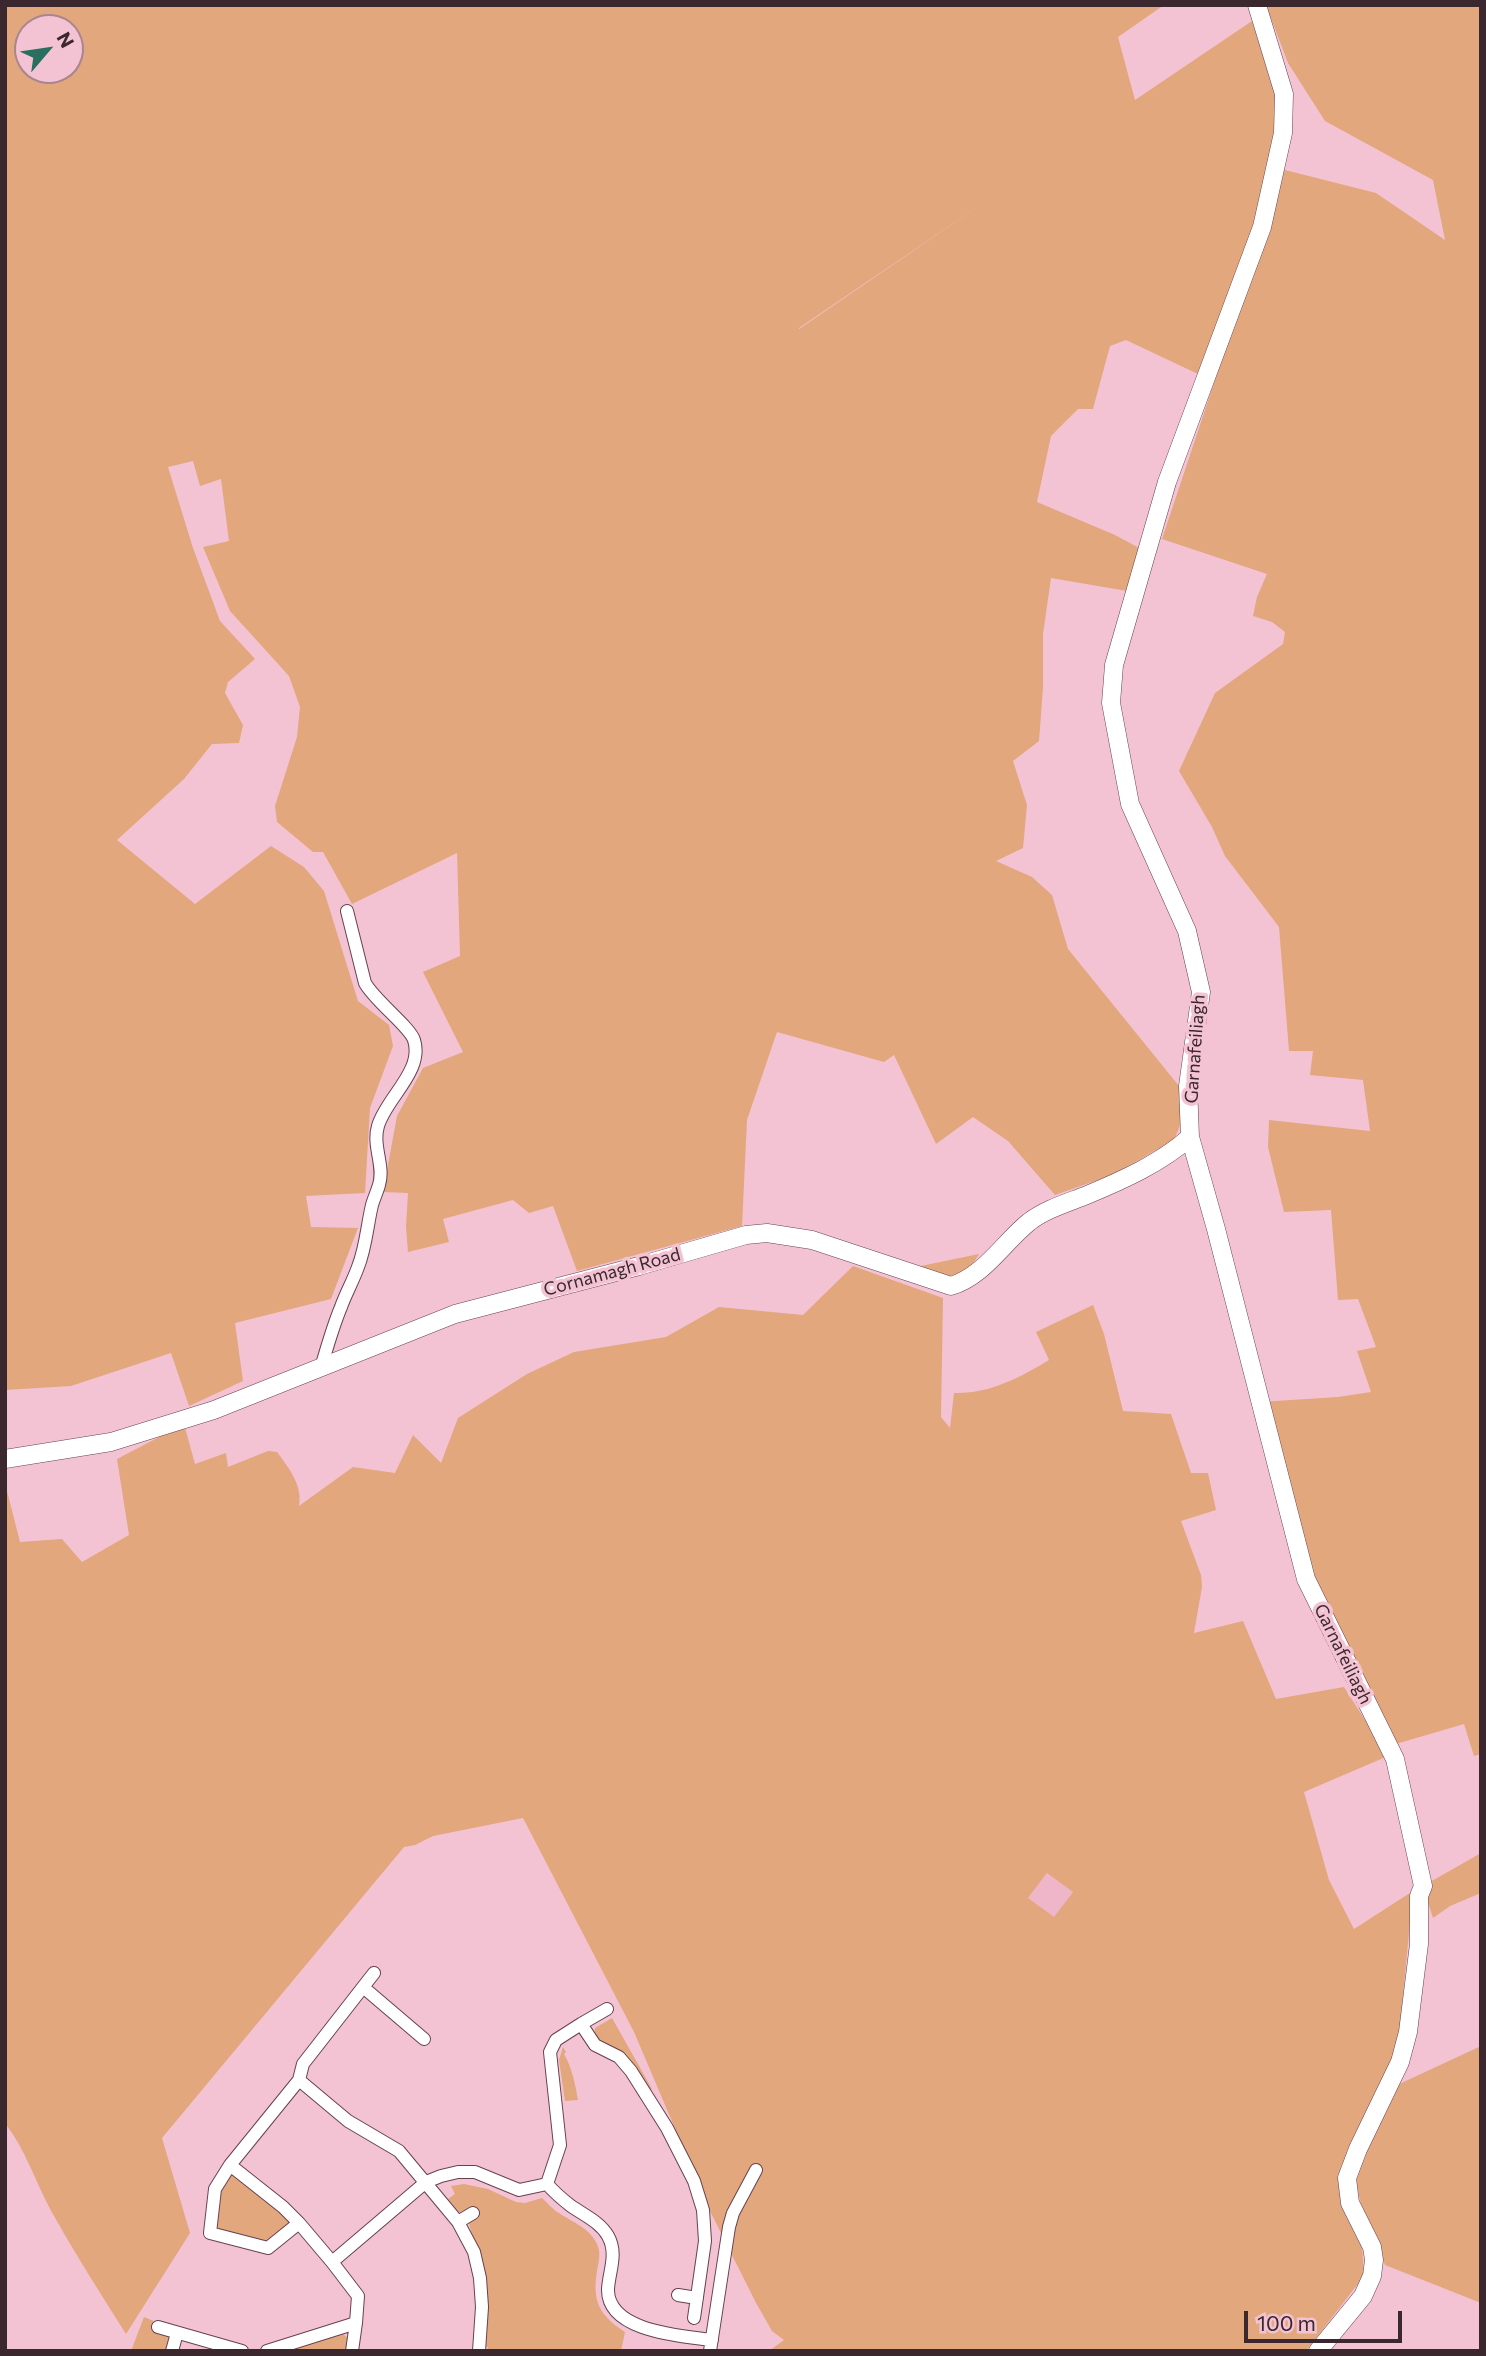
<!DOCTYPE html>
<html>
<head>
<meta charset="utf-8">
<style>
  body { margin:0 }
  #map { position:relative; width:1486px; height:2356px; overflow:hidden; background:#f3c3d3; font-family:Commissioner,sans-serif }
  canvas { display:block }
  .frame { position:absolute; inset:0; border:7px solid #3a282e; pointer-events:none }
  .north { position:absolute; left:14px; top:14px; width:70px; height:70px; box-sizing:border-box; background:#f3c3d3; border:2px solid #a98591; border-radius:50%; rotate:61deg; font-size:19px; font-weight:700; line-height:28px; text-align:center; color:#3a282e }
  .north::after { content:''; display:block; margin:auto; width:24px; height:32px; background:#2a6e5f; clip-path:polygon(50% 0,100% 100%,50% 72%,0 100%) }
  .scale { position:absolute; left:1244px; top:2311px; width:158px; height:32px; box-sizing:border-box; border:4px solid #3a282e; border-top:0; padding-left:9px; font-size:21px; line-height:24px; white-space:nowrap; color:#3a282e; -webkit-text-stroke:5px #f3c3d3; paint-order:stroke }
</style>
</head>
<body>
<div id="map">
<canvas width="1486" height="2356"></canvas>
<div class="frame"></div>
<div class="north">N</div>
<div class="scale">100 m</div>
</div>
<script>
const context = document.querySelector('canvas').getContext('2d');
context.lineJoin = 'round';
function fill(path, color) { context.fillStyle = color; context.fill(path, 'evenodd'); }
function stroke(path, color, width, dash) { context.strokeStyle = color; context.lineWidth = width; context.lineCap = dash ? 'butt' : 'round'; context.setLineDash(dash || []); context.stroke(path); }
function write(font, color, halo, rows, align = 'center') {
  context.font = font + ' Commissioner,sans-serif'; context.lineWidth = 7; context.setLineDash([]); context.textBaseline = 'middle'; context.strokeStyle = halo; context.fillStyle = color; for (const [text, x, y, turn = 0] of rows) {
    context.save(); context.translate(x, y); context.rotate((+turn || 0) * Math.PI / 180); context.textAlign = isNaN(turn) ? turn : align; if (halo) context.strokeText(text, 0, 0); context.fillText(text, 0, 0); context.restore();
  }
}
const built = new Path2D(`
  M1048,1872L1073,1892L1054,1918L1028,1898Z`);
const green = new Path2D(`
  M5,5H1164L1118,37L1135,100L1252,21L1277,101V133L1263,203L1200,375L1126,340L1110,346L1093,409H1078L1051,436L1037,502L1115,535L1141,549L1127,591L1051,578L1043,634V688L1039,741L1013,761L1027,805L1023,848L996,861L1032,877L1052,895L1068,949L1179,1086L1181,1123L1174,1140L1112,1175L1055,1195L1008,1141L973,1117L936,1144L894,1055L884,1062L777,1032L747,1120L742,1226L577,1271L553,1206L529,1213L513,1200L443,1219L449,1242L408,1252L406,1227L408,1193L383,1192L397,1116L423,1068L463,1052L423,972L460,956L457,853L352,904L323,852H313L277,822L275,806L297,737L300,707L289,676L230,611L203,547L229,541L221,479L200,486L193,461L168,467L193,548L220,621L255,659L228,682L225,693L243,725L239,743L212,744L184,779L117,840L195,904L271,846L304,867L324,891L358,1001L389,1025L393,1046L370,1108L365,1193L306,1196L311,1227L358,1228L331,1299L235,1323L243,1381L189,1406L171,1353L71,1386L5,1390ZM28,28H70V70H28ZM995,195L799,329V328Z
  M1266,5H1481V1754L1474,1756L1464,1724L1389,1746L1312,1571L1260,1402L1338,1397L1371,1392L1357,1351L1376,1347L1358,1299L1338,1300L1331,1210L1284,1212L1268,1147L1269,1120L1370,1131L1363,1080L1310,1075L1313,1051H1289L1279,927L1225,856L1212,827L1179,771L1215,693L1283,644L1285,632L1272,622L1253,616L1257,597L1267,574L1162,539L1277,194L1281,169L1376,193L1445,240L1433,180L1325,121L1288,63Z
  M979,1254L971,1267L954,1278L911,1268Z
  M853,1266L943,1298L941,1417L950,1428L954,1393C989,1394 1019,1378 1049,1360L1036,1332L1093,1305L1104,1334L1123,1411L1171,1414L1191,1473H1208L1216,1510L1181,1521L1201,1575L1202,1587L1194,1633L1243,1621L1276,1699L1344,1687L1388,1756L1304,1792L1329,1880L1354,1929L1413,1891L1399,2037L1389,2071L1340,2179L1362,2246L1364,2276L1306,2351H769L784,2340L772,2331L756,2303L711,2213L634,2032L523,1818L433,1836L415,1845L404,1847L162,2138L190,2233L126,2334C100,2293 74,2252 50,2209C35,2180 25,2149 5,2123V1483L20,1542L62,1539L82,1562L129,1535L117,1459L184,1424L195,1464L226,1453L228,1467L268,1451L277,1452C289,1468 303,1486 299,1506L353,1467L395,1473L413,1435L441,1463L458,1418L527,1374L574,1352L666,1337L719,1307L803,1315ZM1047,1873L1073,1892L1054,1917L1028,1898Z
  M1481,1853V1893L1450,1906L1433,1918L1423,1886Z
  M612,2018L652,2089L649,2090L628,2058L623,2053L608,2048L594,2036L595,2028Z
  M1481,2046V2303L1385,2265L1360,2201L1355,2173L1395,2086Z
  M563,2047L566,2052L564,2054C572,2068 575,2083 578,2100L565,2101L559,2060Z
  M232,2174L289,2219L290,2224L269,2243L217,2230L215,2225L220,2187Z
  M464,2184L488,2189L516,2202L525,2203L542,2198C548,2203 552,2209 559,2213C572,2222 590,2228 597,2244C601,2253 599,2261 597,2271C592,2301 599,2315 625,2332L621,2351H487L488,2347H484C480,2301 480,2253 465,2211L459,2212L448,2199L455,2194L451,2186Z
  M144,2317L156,2322L169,2337L167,2351H131Z
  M342,2333L349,2339L348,2351H288Z`);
const street = new Path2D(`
  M321,1368C327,1347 333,1326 341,1307C346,1293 353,1281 358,1267C366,1247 367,1226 372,1205C374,1198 377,1192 379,1185C385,1166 372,1146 378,1126C386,1098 424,1071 414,1040C410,1027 375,1001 365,983L347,911
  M363,1987L424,2039
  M581,2024L607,2009
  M299,2080L303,2064L374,1973
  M230,2165L299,2080L348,2121L399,2151L458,2222L474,2252L480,2278L482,2307L479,2351
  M458,2222L473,2213
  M299,2223L283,2207L230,2165L215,2189L210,2233L268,2248L299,2223L332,2262
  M678,2295L697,2298
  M694,2318L705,2241L703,2210L694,2181L667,2128L631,2071L619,2057L595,2045L581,2024L556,2040L550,2052L560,2145L547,2184C554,2192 562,2199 571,2206C584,2215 600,2222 608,2236C618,2254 609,2271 608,2289C607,2332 683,2336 712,2340
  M158,2327L242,2351
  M172,2351L177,2333
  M267,2351L356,2323L358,2296L332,2262L426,2182L441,2176L458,2172H475L519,2190L547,2184
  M352,2351L356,2323
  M710,2351L729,2227L733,2213L756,2170`);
const secondary = new Path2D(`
  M1257,5L1284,94L1283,133L1262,227L1167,482L1114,665L1111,703L1130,804L1187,931L1201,992L1188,1086L1190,1137L1216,1229L1306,1579L1395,1759L1423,1886L1419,1896V1944L1408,2032L1400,2062L1358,2149L1347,2178L1350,2203L1372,2247L1374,2260L1372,2276L1363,2296L1318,2351
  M5,1459L111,1442L214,1410L455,1314L639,1266L746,1235L767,1233L812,1240L951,1286C984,1276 1003,1243 1029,1222C1046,1209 1067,1203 1087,1195C1123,1180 1161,1163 1190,1137`);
const streetNames = [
  ["Garnafeiliagh",1195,1049,-86],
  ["Cornamagh Road",612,1272,-15],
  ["Garnafeiliagh",1343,1654,64]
];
fill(built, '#eeb6c8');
fill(green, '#e2a77c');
stroke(street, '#68414f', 14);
stroke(secondary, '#68414f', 19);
stroke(street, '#fff', 12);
stroke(secondary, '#fff', 18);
write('18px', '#3a282e', '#f3c3d3', streetNames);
</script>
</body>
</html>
